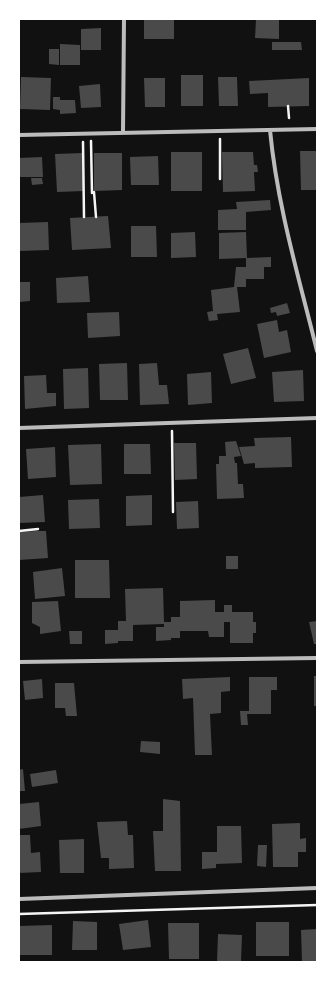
<!DOCTYPE html>
<html>
<head>
<meta charset="utf-8">
<style>
  body { margin:0 }
  #map { position:relative; width:336px; height:981px; overflow:hidden; background:#111; font-family:"DejaVu Sans",sans-serif }
  canvas { display:block }
  .frame { position:absolute; inset:0; border:20px solid #fff; pointer-events:none }
</style>
</head>
<body>
<div id="map">
<canvas width="336" height="981"></canvas>
<div class="frame"></div>
</div>
<script>
const context = document.querySelector('canvas').getContext('2d');
context.lineJoin = 'round';
function fill(path, color) { context.fillStyle = color; context.fill(path, 'evenodd'); }
function stroke(path, color, width, dash) { context.strokeStyle = color; context.lineWidth = width; context.lineCap = dash ? 'butt' : 'round'; context.setLineDash(dash || []); context.stroke(path); }
const building = new Path2D(`
  M144,19H174V39H144Z
  M256,19H279V39L255,38Z
  M101,28V50H81V29Z
  M272,42H301L302,50H272Z
  M60,44L80,45V65H60Z
  M49,49H59V65L49,64Z
  M181,75H203V106H181Z
  M21,77L51,78L50,110L20,109Z
  M218,77H237L238,106H219Z
  M144,78H165V107H145Z
  M309,78V106L268,107V93L250,94L249,81Z
  M100,84L101,107L81,108L79,86Z
  M53,97H60V110L53,109Z
  M60,100H75L76,113L60,114Z
  M300,151H317V190H301Z
  M171,152H202V191H171Z
  M222,152H253L254,165H257L258,172H254L255,191L223,192Z
  M83,153L84,191L57,192L55,154Z
  M94,153H122V190L94,191Z
  M158,156L159,185H131L130,157Z
  M42,157L43,177H19V158Z
  M31,178H42L43,184L32,185Z
  M270,200L271,210L246,212V230H218V210L237,209L236,202Z
  M108,216L111,248L72,250L70,218Z
  M48,222L49,250L19,251V223Z
  M131,226H156L157,257H131Z
  M195,232L196,257L171,258V233Z
  M246,232L247,258L271,257V267H264V279H246V287H237L240,312L217,314L218,320L209,321L207,312L213,311L211,290L234,287L236,267H246V258L219,259V233Z
  M88,276L90,302L57,303L56,278Z
  M19,282H30V301L19,302Z
  M287,303L290,313L277,316L276,312L271,313L270,308Z
  M119,312L120,336L88,338L87,313Z
  M277,320L279,332L287,330L291,352L264,358L257,324Z
  M248,348L256,378L231,384L223,354Z
  M127,363L128,400H100L99,364Z
  M157,363L159,385H167L169,404L140,405L139,364Z
  M88,368L89,408L64,409L63,369Z
  M303,370L304,401L274,402L272,372Z
  M211,372L212,403L188,405L187,374Z
  M46,375L47,393H56V406L25,409L24,376Z
  M291,437L292,467L255,468V463L244,464L239,447L255,446L254,438Z
  M236,441L241,456L234,457L235,463H237L238,484H243L244,498L217,499L216,464H219V456H226L225,442Z
  M174,443H196L197,479L175,480Z
  M101,444L102,484L70,485L68,445Z
  M124,444H150L151,474H124Z
  M55,447L56,477L28,479L26,449Z
  M43,495L45,522L19,523V497Z
  M152,495V525L126,526V496Z
  M99,499L100,528L69,529L68,500Z
  M198,501L199,528L177,529L176,502Z
  M36,531H46L48,558L19,560V532Z
  M226,556H238V569H226Z
  M75,560H109L110,598H75Z
  M62,568L65,596L35,599L33,572Z
  M163,588L164,622H171V617H180V601L215,600V612H224V605H232V612H253V622H256V633H253V643H230V622H224V637H209L208,631H180V638H171V640L156,641V627H164V624L133,625V641H118V643L105,644V630H118V621H126L125,589Z
  M58,601L61,631L40,634V627L32,623V602Z
  M317,621V644H314L309,622Z
  M69,631H82V644H70Z
  M314,676H317V706H314Z
  M230,677V691L221,692V713L210,714L212,755H195L193,698L183,699L182,679Z
  M249,677H277V690H271V714H247L248,725H241L240,711H249Z
  M42,679L43,698L25,700L23,681Z
  M55,683H74L77,716H66L65,708H55Z
  M141,741L160,742V754L140,752Z
  M23,769L25,791H19V770Z
  M56,770L58,783L32,787L30,774Z
  M163,799L180,801L181,871H155L153,831H163Z
  M39,802L41,826L19,829V804Z
  M127,821L128,835H133L134,868L109,869V858H101L97,822Z
  M300,823V839L306,838V852H298V867H273L272,824Z
  M217,826H241L242,863L216,864V868L202,869V852H217Z
  M19,835H30L31,853L40,852L41,872L19,873Z
  M84,839V873H60L59,840Z
  M258,845H267L266,867L257,866Z
  M148,920L151,947L123,950L119,924Z
  M73,921L97,922V950H72Z
  M256,922H289V956H256Z
  M168,923H199V959H169Z
  M52,925V955H20L19,926Z
  M317,929V962H302L301,930Z
  M218,934L242,935L241,962H217Z`);
const path = new Path2D(`
  M288,106L289,118
  M220,139V179
  M91,141L92,193L94,192L96,217
  M83,142L84,217
  M172,431L173,512
  M19,531L38,529
  M19,914L317,905`);
const minor = new Path2D(`
  M270,130C277,205 299,278 317,351
  M123,132L124,19
  M19,135L317,129
  M19,428L317,418
  M19,662L317,658
  M19,899L317,888`);
fill(building, '#4a4a4a');
stroke(path, '#f5f5f5', 2.5);
stroke(minor, '#bcbcbc', 4);
</script>
</body>
</html>
